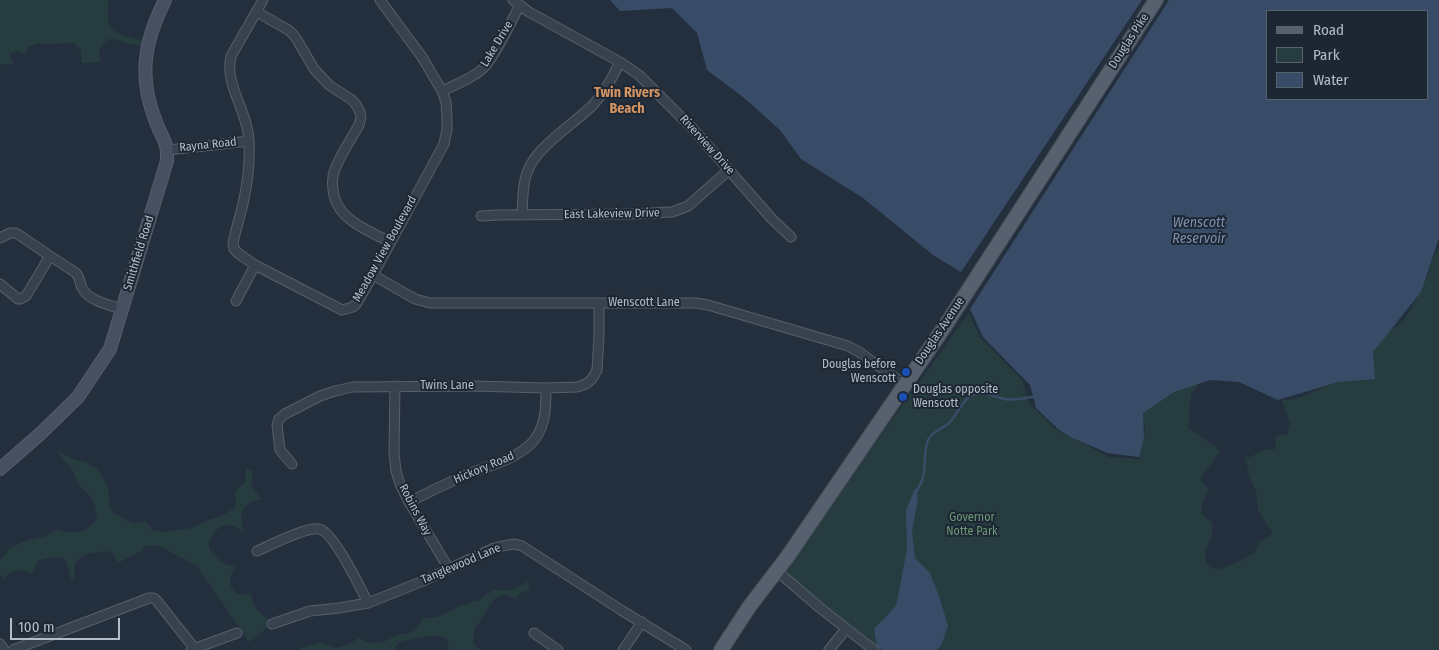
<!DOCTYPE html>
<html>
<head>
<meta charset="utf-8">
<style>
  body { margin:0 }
  #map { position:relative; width:1439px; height:650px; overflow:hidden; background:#242f3e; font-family:"Fira Sans Condensed",sans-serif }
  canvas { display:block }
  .legend { position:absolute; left:1266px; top:10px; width:162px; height:90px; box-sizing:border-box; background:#1d2633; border:1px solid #59626f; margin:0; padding:6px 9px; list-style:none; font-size:15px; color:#b4bcc9 }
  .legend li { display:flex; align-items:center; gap:10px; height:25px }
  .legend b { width:25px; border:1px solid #59626f }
  .scale { position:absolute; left:10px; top:618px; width:110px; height:22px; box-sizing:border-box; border:2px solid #b4bcc9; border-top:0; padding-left:6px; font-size:15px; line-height:18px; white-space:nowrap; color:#b4bcc9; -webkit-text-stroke:4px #1d2633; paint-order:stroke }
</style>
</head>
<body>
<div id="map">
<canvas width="1439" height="650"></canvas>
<ul class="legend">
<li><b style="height:6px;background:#56606e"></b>Road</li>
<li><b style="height:14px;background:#263c3f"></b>Park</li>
<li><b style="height:14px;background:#394c67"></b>Water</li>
</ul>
<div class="scale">100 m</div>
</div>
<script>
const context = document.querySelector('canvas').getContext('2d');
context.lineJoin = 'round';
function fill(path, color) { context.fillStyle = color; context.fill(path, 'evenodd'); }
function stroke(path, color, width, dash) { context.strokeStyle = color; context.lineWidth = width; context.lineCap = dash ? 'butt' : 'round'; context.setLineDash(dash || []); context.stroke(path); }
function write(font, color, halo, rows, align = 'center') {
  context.font = font + ' "Fira Sans Condensed",sans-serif'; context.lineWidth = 4; context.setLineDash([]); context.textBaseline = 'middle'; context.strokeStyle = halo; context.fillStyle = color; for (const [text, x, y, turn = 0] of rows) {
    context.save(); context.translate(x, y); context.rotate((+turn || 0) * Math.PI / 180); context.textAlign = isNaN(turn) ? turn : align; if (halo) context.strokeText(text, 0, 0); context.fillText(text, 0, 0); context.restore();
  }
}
const green = new Path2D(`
  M0,0H109C103,35 117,33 145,41L143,47L125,43L118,40L108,39C99,48 98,49 101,62L82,63L81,50L74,43L36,44L27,48L25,54L16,51L10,54V57L14,63L0,65Z
  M1439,246V650H882L782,572L969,313L980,337L1022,380L1029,403L1055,429L1109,457L1140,459L1136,454C1138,448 1146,435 1145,430C1145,422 1140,417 1146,410L1184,384L1202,380L1191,394L1188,428L1215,446L1220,451L1200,479L1209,490C1202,503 1195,513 1212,522C1215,537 1203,547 1206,560C1206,563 1208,565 1210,567C1212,568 1216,569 1218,569C1226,568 1251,557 1256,550C1257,548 1258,545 1259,542L1269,537L1272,532L1258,511L1256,491L1250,478L1245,457H1251L1262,450L1275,449L1276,436L1287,435L1290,423L1282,400L1294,399L1301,397L1333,383L1373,361L1374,346L1383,335L1403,321L1415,302L1422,285L1428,275L1431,263Z
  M58,451L73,459L89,463V465L97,468L108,487L110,508L114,514C121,515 123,519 129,521C134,524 141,522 146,521L152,530L162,532L192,528L211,519L221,516L235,508L236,503L235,491L245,483L246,467L253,472L251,484L261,499C251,501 242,506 241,517C241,522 244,528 244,534C234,523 224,520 214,533C208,541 206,549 215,556C222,562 222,564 232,566L234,564L236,567C228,573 228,591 239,594C243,595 247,594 251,593C253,610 260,613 273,623L249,642L197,566L157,545L145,546L141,551L118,563L114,554L107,551L85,554L74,564L75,579H71C65,553 65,555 39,560L31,574L24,570L12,572L4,578L0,574V560L11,547L26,541L46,536L58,529C71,536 89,532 97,519L95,505L91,497L79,485L72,469L60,456Z
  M528,582L530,588L528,590L519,594L516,599L505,594C502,596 497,597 494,600C486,608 483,621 474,629L473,643L480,650H449C448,646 448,641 445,638C438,632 409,640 399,642L395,647L394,650H296L320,642L336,648L349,644L359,638C374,647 384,643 397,635C401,633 405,635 409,633C416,631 420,624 422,618C437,618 448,615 459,605H466L470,602L478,601L492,590H512L518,586Z`);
const water = new Path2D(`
  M610,0H1142L961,272L933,255L863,198L801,159L780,130L743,97L707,70L697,33L672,8L620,11Z
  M1169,0H1439V238L1421,292L1373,352L1375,379L1338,382L1278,400L1239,382L1210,380L1174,392L1143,413L1144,438L1139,457L1108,453L1072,438L1058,429L1036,408L1030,385L983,337L970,309ZM1268,11H1428V99H1268Z
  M915,488L918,498L912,532L915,558L930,573L940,599L948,626L941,646L936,650H882L877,647L874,629L896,606L907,549L906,511Z`);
const stream = new Path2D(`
  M916,492C929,472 922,463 927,443C930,432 941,430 949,423C956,416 960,405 968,398C980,388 992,397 1005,399C1013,401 1024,398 1032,397`);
const street = new Path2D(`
  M263,0L231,56C224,85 248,111 249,141C250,160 248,180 244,199C241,214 236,228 233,243L234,249L239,254L255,265L342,310L353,307L357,303L373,275L444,144L447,129V118L446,102L442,91L422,57L380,0
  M513,0L529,12L620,62L639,75L692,128L772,219L791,237
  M257,12L290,31L296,38L314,69L329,85L352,100L357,106L360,112L361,117L359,125C351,139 341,154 335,169C332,176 332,182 333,189C335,219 367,230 390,242
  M442,91C453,86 470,79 480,71C494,60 510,23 520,5
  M168,150L249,141
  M522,215C523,198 522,181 530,166C540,145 576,122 593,105C605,92 612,78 620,62
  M481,216L497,215L631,214L672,212L688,206L729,170
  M0,238L10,233H16L50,256L26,296L20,299H18L0,284
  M50,256L76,273C80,278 80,283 82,288C89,301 109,305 122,309
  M373,275L415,299L430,303H696L708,305L848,346L859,352L904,384
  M236,301L255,265
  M395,386L394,452L396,471L400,484L409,502L449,569
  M292,464L280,450L277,425L279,419L285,414L320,396L335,391L353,387L472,386L546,388L577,387L586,384L592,379L597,370L599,336V303
  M409,502C427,493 445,484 464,476C486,466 520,459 535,439C546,424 546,406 546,388
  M257,551C271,545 305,527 319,529C333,531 361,589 368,603
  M777,571L820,608L874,650
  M272,624L310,611L339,608L368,603L423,581L494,548L507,545L515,544L522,546L621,610L686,650
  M534,633L558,650
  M0,644L4,650
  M13,650L149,598H154L157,601L195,649
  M191,650L237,633
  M623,650L642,622
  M829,650L846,629`);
const secondary = new Path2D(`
  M0,469L40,434L78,397L110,349L167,161C168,141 162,139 156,122C138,77 144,42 165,0`);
const primary = new Path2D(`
  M721,650L749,607L788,556L945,326L1156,0`);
const markers = [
  [906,372,5,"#1a4fb4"],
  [903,397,5,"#1a4fb4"]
];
const streetNames = [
  ["Douglas Pike",1129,41,-57],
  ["Lake Drive",497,44,-59],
  ["Rayna Road",208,145,-6],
  ["Riverview Drive",707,145,48],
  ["East Lakeview Drive",612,214,-1],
  ["Meadow View Boulevard",385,249,-61],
  ["Smithfield Road",139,253,-73],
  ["Wenscott Lane",644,303],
  ["Douglas Avenue",940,331,-56],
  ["Twins Lane",447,386],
  ["Hickory Road",484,468,-23],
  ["Robins Way",415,510,62],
  ["Tanglewood Lane",461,564,-23]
];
const poiNames = [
  ["Douglas before",896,365],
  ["Wenscott",896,379],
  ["Douglas opposite",913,390,"left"],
  ["Wenscott",913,404,"left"]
];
const parkNames = [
  ["Governor",972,518],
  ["Notte Park",972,532]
];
const neighbourhoodNames = [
  ["Twin Rivers",627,93],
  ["Beach",627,109]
];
const waterNames = [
  ["Wenscott",1199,223],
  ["Reservoir",1199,239]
];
fill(green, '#263c3f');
fill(water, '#394c67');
stroke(stream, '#394c67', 2.5);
stroke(street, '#565f6c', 11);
stroke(secondary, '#565f6c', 14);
stroke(primary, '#414a57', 16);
stroke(street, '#38414e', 9);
stroke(secondary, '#465061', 12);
stroke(primary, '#56606e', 14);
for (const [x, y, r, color] of markers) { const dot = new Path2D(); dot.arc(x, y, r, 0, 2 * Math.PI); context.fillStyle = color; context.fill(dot); stroke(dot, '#1d2633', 2); }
write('12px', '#b4bcc9', '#1d2633', streetNames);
write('12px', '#b4bcc9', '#1d2633', poiNames, 'right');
write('12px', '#6b9a76', '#1d2633', parkNames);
write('bold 14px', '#d59563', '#1d2633', neighbourhoodNames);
write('italic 14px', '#7c92b1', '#1d2633', waterNames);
</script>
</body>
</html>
